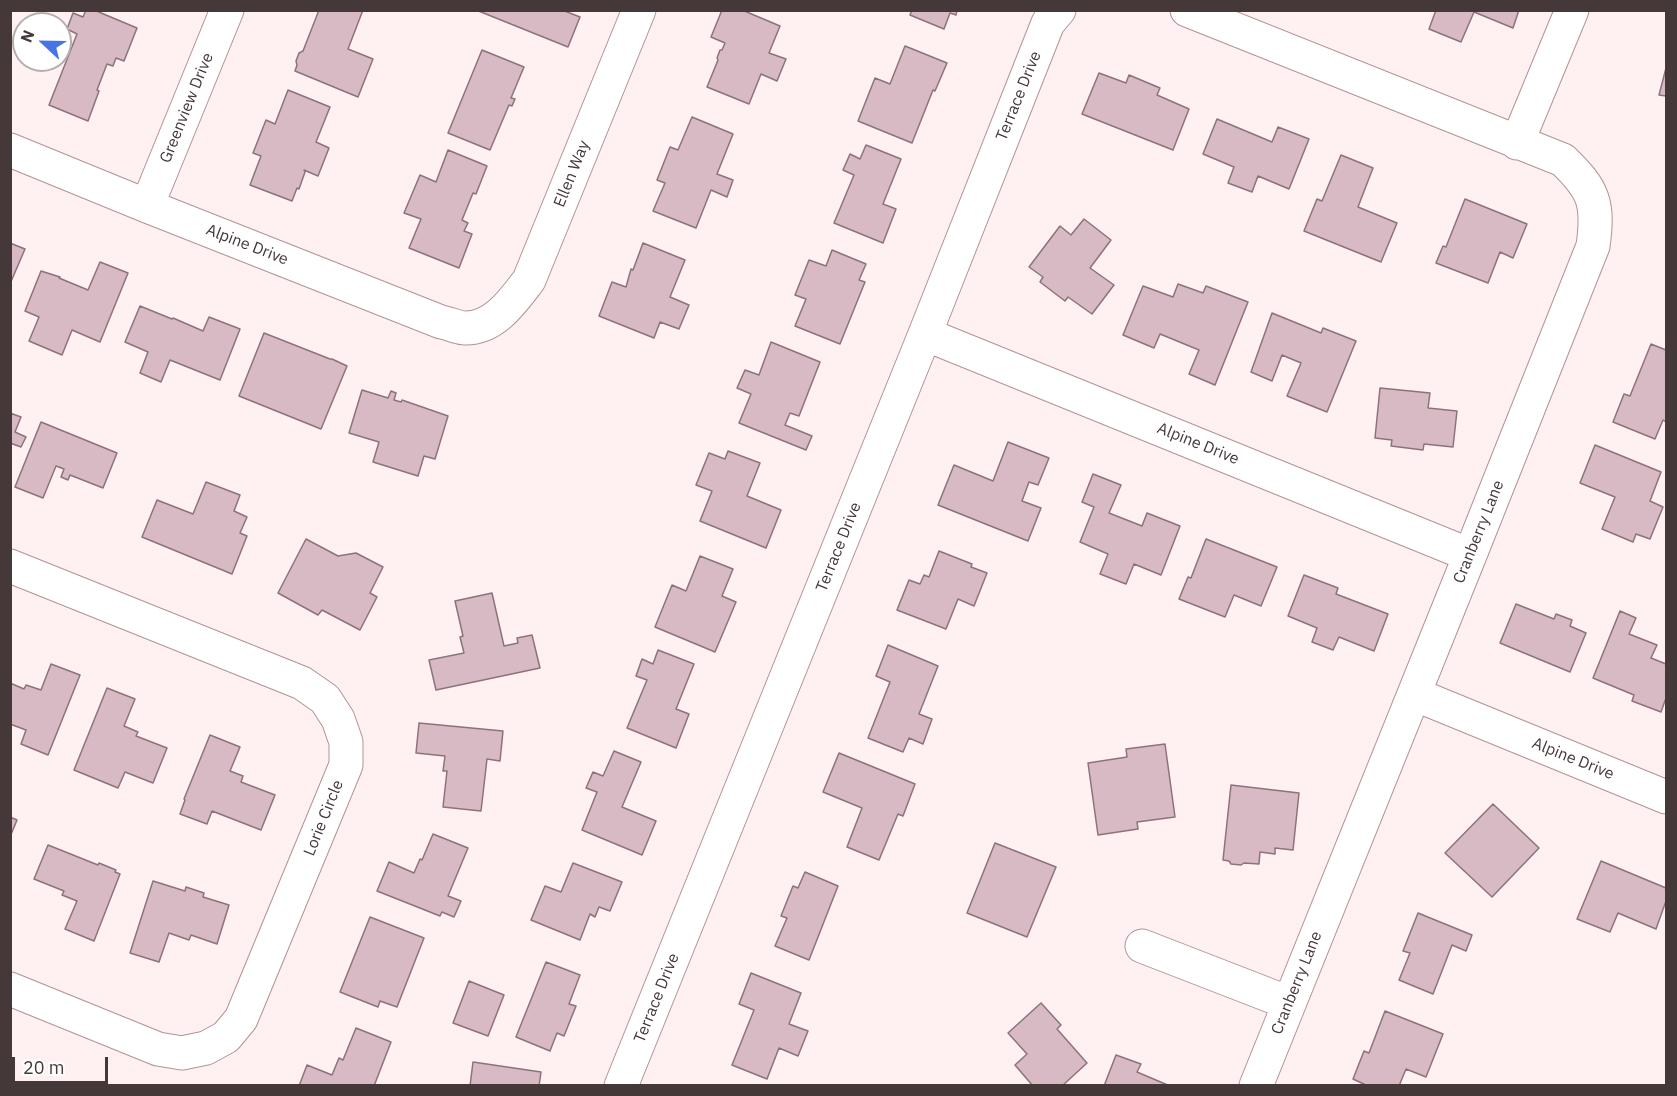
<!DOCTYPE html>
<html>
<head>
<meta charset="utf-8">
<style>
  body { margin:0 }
  #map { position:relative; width:1677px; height:1096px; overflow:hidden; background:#fff1f1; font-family:"IBM Plex Sans",sans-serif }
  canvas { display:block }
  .frame { position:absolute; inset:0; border:12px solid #453839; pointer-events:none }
  .north { position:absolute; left:12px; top:12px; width:60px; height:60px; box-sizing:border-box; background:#fff; border:2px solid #b5afb0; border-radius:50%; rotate:292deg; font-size:16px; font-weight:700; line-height:24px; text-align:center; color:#453839 }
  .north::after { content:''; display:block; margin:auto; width:21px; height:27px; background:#4674e6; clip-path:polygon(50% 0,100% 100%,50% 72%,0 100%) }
  .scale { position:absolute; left:12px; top:1057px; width:96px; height:27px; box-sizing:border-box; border:3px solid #453839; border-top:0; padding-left:8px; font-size:18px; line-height:21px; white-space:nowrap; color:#453839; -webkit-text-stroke:4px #fff; paint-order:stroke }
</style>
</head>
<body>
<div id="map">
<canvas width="1677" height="1096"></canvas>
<div class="frame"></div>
<div class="north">N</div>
<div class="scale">20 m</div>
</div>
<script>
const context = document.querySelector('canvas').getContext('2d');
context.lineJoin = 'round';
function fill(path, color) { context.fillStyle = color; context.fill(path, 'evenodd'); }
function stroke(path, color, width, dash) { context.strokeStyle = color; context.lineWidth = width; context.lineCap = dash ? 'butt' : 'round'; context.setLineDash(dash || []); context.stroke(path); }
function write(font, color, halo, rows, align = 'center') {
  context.font = font + ' "IBM Plex Sans",sans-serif'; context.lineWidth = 5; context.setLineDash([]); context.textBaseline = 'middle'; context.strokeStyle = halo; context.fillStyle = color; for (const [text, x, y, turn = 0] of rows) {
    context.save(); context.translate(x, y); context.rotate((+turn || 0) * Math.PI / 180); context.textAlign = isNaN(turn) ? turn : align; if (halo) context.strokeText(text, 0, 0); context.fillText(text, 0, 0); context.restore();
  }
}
const building = new Path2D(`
  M86,10H94L137,28L124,61L116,58L113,66L107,64L97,90L99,91L88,121L49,105L77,34L67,29L73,13L83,17Z
  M319,10H363L348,49L373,59L358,97L295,71L297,65L296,61L299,53L303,51Z
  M476,10H562L580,17L568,47Z
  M722,10H742L780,26L769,53L786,59L777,81L761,74L749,104L707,87L718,60L717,58L720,50H722L725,43L711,37Z
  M912,10H957L956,15L950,13L944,29L910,15Z
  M1436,10H1519L1513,28L1474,12L1461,42L1429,29Z
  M905,46L947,63L935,91L933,90L912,143L858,121L875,78L890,84Z
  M482,50L524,67L511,98L515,99L512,106L509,105L490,150L448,133Z
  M1666,68V96L1659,95Z
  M1099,73L1126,83L1129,75L1160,88L1157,95L1189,109L1173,150L1082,114Z
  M288,90L330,107L316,142L329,148L318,176L304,170L305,172L299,189L297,188L292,201L250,185L261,156L253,153L266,120L275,124Z
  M692,117L733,134L717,174L733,180L727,197L711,190L696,228L653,211L665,183L657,180L670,147L678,150Z
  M1217,119L1272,142L1278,127L1309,139L1289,189L1258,176L1252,192L1228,183L1234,167L1203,154Z
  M866,145L901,159L883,204L896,209L883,243L834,223L854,175L843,170L850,154L860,159Z
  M448,150L487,166L476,194L473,193L462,220L468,223L464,231L472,234L459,268L409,248L421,219L404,213L420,175L436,182Z
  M1341,155L1373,168L1358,207L1397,223L1381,262L1304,231L1317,199L1322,201Z
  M1465,199L1527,224L1513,258L1500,252L1488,283L1436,263L1443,246L1446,247Z
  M1084,219L1111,240L1090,268L1114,285L1092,314L1068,297L1065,301L1040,282L1043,277L1029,267L1060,226L1071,235Z
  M10,243L25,249L10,284Z
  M643,243L685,260L670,297L689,305L679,329L660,322L654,338L599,316L612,282L626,287L631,269L633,270Z
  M832,250L866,264L859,280L865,282L840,344L795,326L806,299L795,295L809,260L826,266Z
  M100,262L128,273L100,342L72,330L62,355L29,341L39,317L25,311L41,271L60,277L59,278L88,290Z
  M1178,284L1203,293L1206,286L1248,302L1215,385L1189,374L1199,350L1160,334L1154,348L1123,335L1143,286L1173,297Z
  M140,306L172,319L173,318L203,331L209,317L240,329L220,380L170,360L161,382L140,373L148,352L125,342Z
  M1272,313L1321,333L1323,328L1356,341L1327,412L1287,396L1301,363L1282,355L1272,381L1251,372Z
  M264,333L330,359H332L347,366L321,429L239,396Z
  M771,342L820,362L799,416L790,413L785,425L812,436L806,450L739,423L751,394L737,388L745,370L759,375Z
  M1651,344L1666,350V422L1663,420L1655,439L1613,422L1624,394L1630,396Z
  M1380,388L1430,393L1428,408L1457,411L1453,447L1424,444L1423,450L1391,446L1392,440L1375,438Z
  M362,390L388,398L391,391L396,393L394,400L401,402L402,400L448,416L435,459L424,456L418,476L373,462L379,442L349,433Z
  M10,413L21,417L15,432L26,437L21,447L10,443Z
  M41,422L117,453L103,488L70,475L68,480L61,477L64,469L56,466L43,498L15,487Z
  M1008,442L1049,458L1038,485L1029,482L1022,501L1041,508L1028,541L938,505L954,465L993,481Z
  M1595,445L1661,472L1650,501L1663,507L1650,539L1636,534L1633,542L1602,529L1615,497L1580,483Z
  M728,451L760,463L747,496L781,510L766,548L700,521L712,491L696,485L709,453L725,459Z
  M1093,474L1121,485L1109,513L1142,526L1147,513L1180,526L1161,575L1134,564L1126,584L1100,574L1108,554L1080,542L1094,507L1082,502Z
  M206,482L240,495L234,511L247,517L240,533L247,536L232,574L142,537L157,500L193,514Z
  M306,539L338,556L356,553L383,567L370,593L377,597L360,630L322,610L318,615L278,593Z
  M1206,539L1277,567L1261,606L1234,595L1225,617L1179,599L1188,577L1191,578Z
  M939,551L972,564L971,567L987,573L974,606L958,599L946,629L897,610L909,580L920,584L924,575L929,577Z
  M700,556L733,569L722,596L736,602L715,652L655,627L672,585L686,591Z
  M1304,575L1338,588L1336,594L1388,614L1374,651L1339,637L1333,650L1312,642L1317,628L1288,616Z
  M492,593L504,646L518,643L517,638L532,635L540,668L436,690L429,660L464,653L460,637L463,636L455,601Z
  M1516,604L1554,619L1556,614L1572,620L1570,626L1586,633L1570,672L1500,643Z
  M1620,611L1636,618L1629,634L1657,645L1651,658L1666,664V698L1661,712L1632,701L1634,695L1593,678Z
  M888,645L938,666L919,714L932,719L923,744L909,738L903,752L868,738L890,682L876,676Z
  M658,650L694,664L676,709L689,714L676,748L627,728L647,680L636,676L642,659L653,664Z
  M51,664L80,675L48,755L21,744L26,730L10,724V683L24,689L26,685L41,690Z
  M107,688L135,699L124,726L138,732L136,736L167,748L153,783L125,772L118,788L74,770Z
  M419,723L503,731L500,761L487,759L481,811L443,807L447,771H443L445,756L416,753Z
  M210,735L240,747L230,771L243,776L241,782L275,795L261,830L212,811L207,824L180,814L185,800L184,799Z
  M1165,744L1175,817L1137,822L1138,829L1098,835L1088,763L1127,757L1126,749Z
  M614,751L641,762L622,807L656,821L642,855L582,830L597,792L586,788L593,772L603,776Z
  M839,753L915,784L903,816L898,814L879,860L847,847L862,808L823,792Z
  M1231,785L1299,793L1293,850L1275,848V854L1260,852L1259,864L1244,863L1241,865L1231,864L1229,861L1223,860Z
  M1493,804L1539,848L1492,897L1445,853Z
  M10,817L17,820L10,837Z
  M433,834L468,848L448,896L461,901L454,917L442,912L440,916L377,891L389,862L414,873L420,859L422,860Z
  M995,843L1056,867L1027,937L967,913Z
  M48,845L98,865L99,863L116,870L115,872L120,874L94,941L65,929L77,901L62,895L64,891L34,879Z
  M1601,861L1666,888V901L1656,929L1618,913L1610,932L1577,919Z
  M573,863L622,882L610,911L599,907L595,917L590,914L580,940L531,920L545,886L561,892Z
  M805,872L838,886L809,960L775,946L787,918L781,916L793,886L798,888Z
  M153,881L185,891L186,887L204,893L203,897L229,905L217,944L191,935L189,940L169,933L159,962L130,953Z
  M1418,913L1472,935L1466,951L1452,945L1433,994L1399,980L1410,953L1403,951Z
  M370,917L424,938L397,1007L380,1001L378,1007L340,992Z
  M546,962L580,975L569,1004L576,1006L564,1036L557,1033L550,1051L516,1037Z
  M751,973L801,993L789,1024L808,1031L798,1056L779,1048L767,1079L732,1065L754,1010L739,1004Z
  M469,981L504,995L488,1036L453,1023Z
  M1041,1003L1061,1025L1057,1029L1087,1063L1062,1086H1033L1015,1065L1027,1054L1008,1033Z
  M1385,1011L1443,1034L1426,1077L1406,1069L1399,1086H1368L1353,1079L1364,1051L1369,1053Z
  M356,1028L391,1042L374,1086H299L307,1065L332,1075L339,1058L343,1060Z
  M1116,1055L1141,1064L1137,1072L1170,1086H1104Z
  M473,1062L541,1072L539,1086H470Z`);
const minor = new Path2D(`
  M1187,10L1563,160C1594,190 1599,203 1593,246L1470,555L1256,1086
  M1517,143L1572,10
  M10,150L147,206L441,322C448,323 456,327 464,328C494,329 513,301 529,280L639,10
  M147,206L227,10
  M925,334L1470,555
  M10,566L302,683L325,699L338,719L346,742V765L241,1019L226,1037L206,1048L182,1053L158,1049L10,989
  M1414,694L1666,797
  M1142,946L1289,1003
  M621,1086L925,334L1048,23L1059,10`);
const streetNames = [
  ["Terrace Drive",1019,96,-68],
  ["Greenview Drive",187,108,-68],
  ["Ellen Way",572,174,-68],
  ["Alpine Drive",247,245,21],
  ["Alpine Drive",1198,444,22],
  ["Cranberry Lane",1479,532,-68],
  ["Terrace Drive",839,547,-68],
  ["Alpine Drive",1573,759,22],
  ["Lorie Circle",324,818,-68],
  ["Cranberry Lane",1297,983,-68],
  ["Terrace Drive",657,998,-68]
];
fill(building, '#d8bac5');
stroke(building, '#8d727c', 1.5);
stroke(minor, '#b29394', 35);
stroke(minor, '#fff', 33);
write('16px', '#453839', '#fff', streetNames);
</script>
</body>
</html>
